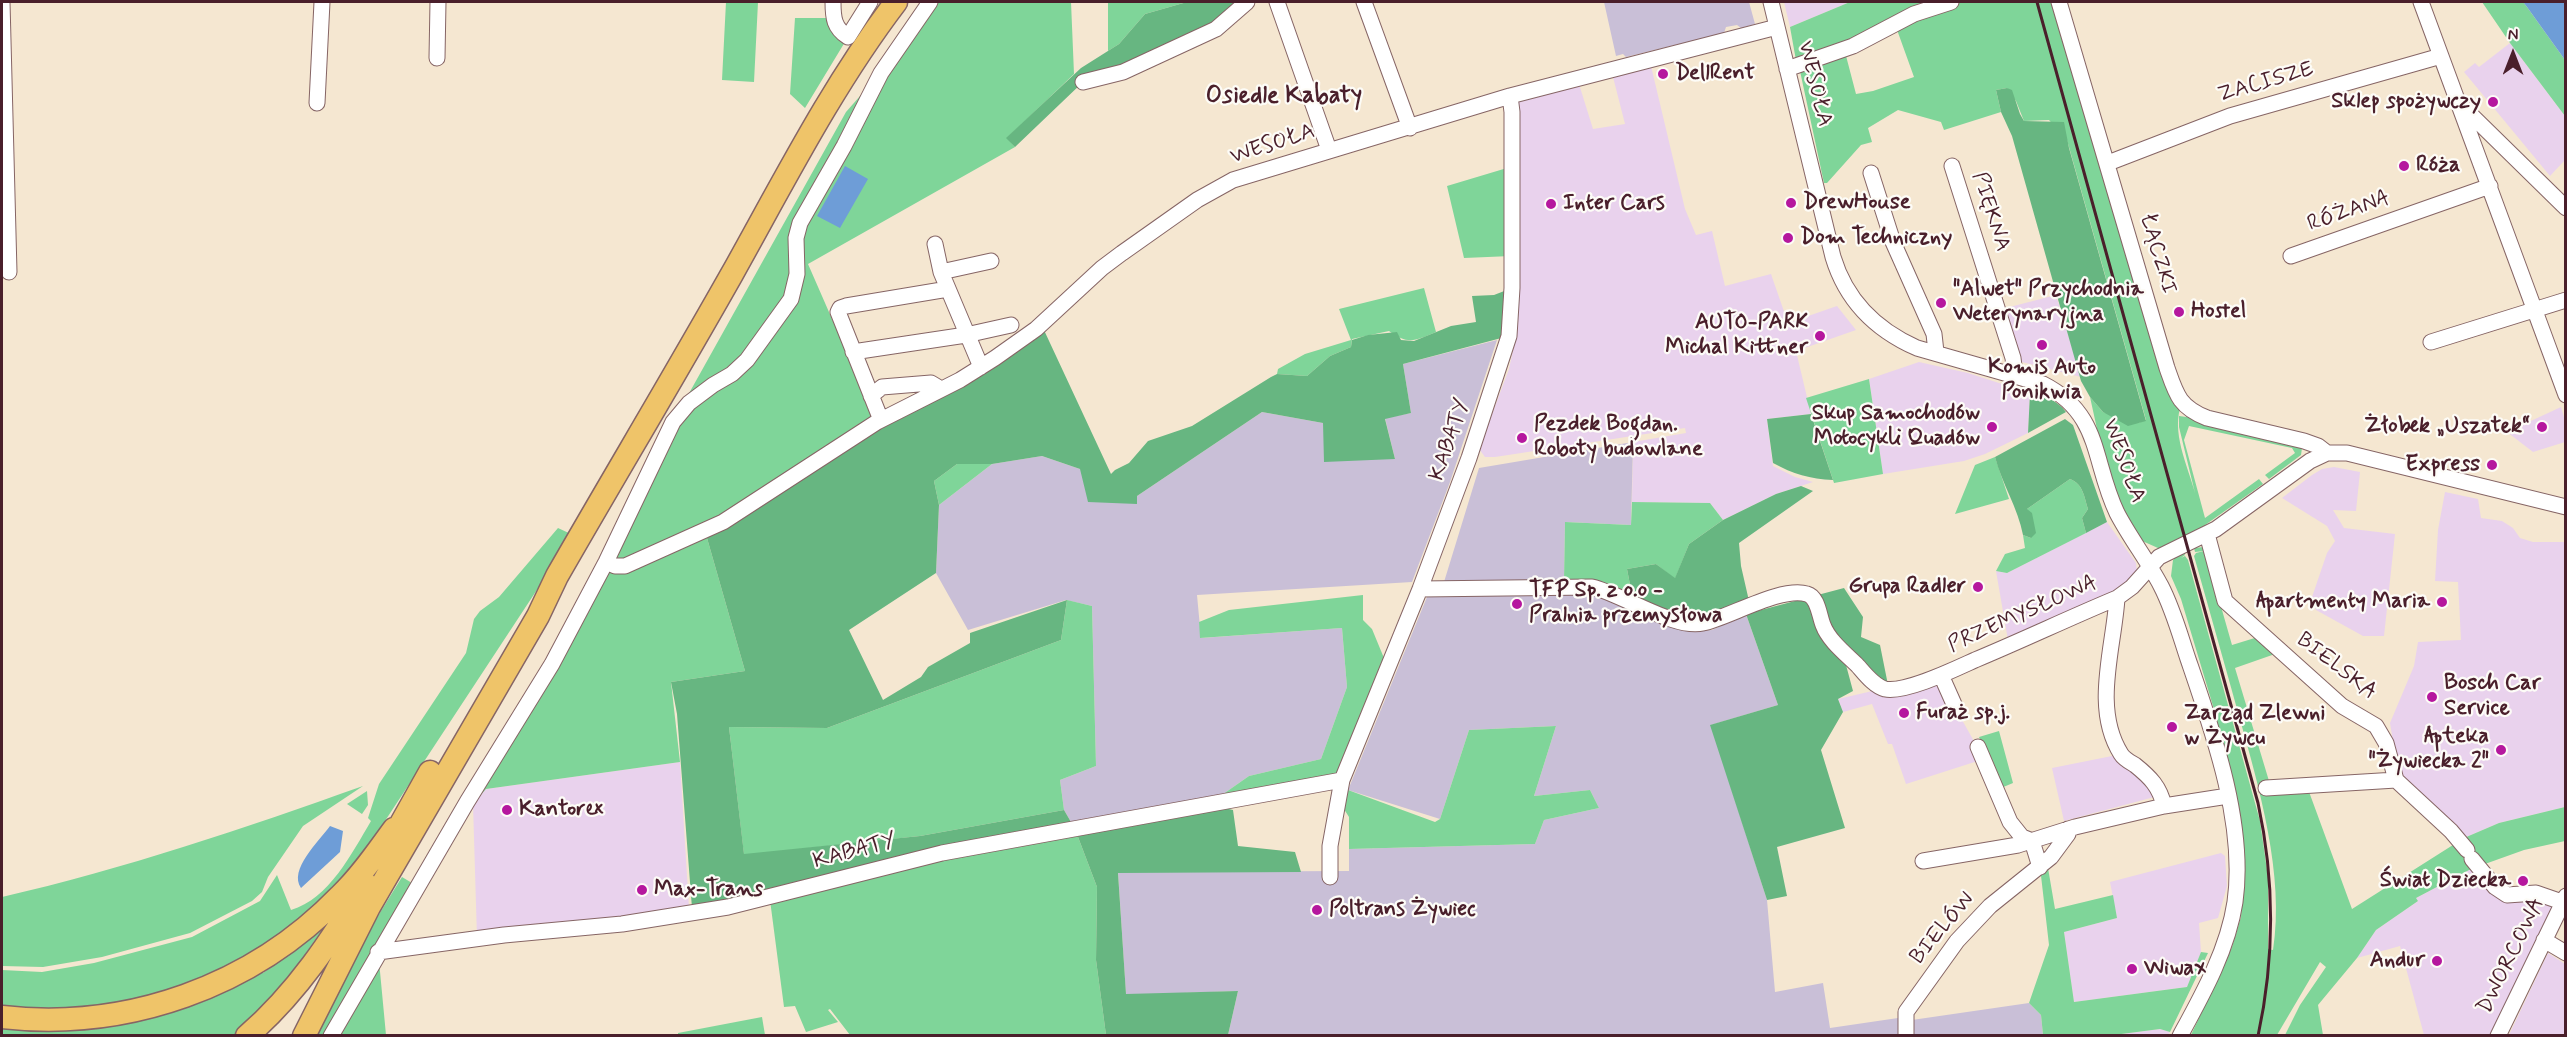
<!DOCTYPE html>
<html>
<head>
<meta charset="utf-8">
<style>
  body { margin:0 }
  #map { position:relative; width:2567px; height:1037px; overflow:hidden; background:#f5e7d1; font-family:Mynerve,sans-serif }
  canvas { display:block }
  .frame { position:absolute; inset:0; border:3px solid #4a1f2b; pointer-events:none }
  .north { position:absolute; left:2483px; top:24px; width:60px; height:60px; -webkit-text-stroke:4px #fdfcf7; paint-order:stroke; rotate:0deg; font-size:16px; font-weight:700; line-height:24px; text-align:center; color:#4a1f2b }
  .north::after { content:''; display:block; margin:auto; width:21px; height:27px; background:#4a1f2b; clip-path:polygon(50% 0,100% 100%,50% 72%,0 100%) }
</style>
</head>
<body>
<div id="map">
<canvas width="2567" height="1037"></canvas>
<div class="frame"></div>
<div class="north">N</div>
</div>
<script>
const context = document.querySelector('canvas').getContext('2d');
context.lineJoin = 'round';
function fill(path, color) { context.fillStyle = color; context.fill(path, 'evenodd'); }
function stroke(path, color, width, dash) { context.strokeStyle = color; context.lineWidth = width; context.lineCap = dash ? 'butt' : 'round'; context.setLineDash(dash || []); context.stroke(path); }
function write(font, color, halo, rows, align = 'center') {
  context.font = font + ' Mynerve,sans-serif'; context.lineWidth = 4.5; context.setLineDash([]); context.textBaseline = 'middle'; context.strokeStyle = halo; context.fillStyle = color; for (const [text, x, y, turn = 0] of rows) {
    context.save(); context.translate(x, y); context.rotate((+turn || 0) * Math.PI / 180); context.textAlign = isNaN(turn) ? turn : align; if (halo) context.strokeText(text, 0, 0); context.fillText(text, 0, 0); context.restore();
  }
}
const built = new Path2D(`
  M1784,2H1850L1790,27Z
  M2510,43L2565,116V160L2550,176L2464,72L2475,63L2479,67Z
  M1651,66L1685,209L1696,235L1712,231L1725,286L1771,274L1788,323L1837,306L1856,330L1796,351L1811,414L1767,419L1773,466L1795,477L1813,482L1776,494L1723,520L1710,503L1632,502L1633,442L1686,433L1685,428L1495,457H1485L1479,449L1509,369L1518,327L1520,144L1510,96L1579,84L1593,129L1625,124L1613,77Z
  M2056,295L2078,367L2081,377L2018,361L2002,309Z
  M1919,362L1968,373L2030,393L2028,433L1985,454L1964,461L1883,474L1869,379Z
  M2561,407L2565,421V442L2533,452L2507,432Z
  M2334,467L2360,472L2356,511L2333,510L2344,528L2395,534L2384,636H2363L2316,610L2311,600L2327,553L2335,541L2327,526L2282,498L2312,475L2322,469Z
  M2445,492L2478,499L2481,518L2502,521L2513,528L2520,538L2533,542H2565V807L2499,823L2464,838L2408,786L2396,760L2390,723L2414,666L2418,642L2461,640L2458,582L2435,581L2438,530Z
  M2107,522L2136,563L2137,572L2132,587L2008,640L1996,571L2007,573Z
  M1941,675L1957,711L1984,759L1906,784L1892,744H1888L1872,704L1843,712L1838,699Z
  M2117,755L2162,795L2064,821L2052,768Z
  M680,762L689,908L477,938L473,804L486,789Z
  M2221,853L2225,856L2227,886L2218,918L2199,923L2201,952L2187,987L2074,1002L2064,932L2117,918L2110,882Z
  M2471,869L2495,887L2562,902L2498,1035H2424L2400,946L2357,958L2376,930L2418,901L2416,898Z
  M2548,953L2565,964V1035H2509Z
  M2160,1029L2170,1032L2168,1035L2106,1036Z`);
const industrial = new Path2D(`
  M1604,2H1749L1755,24L1741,28L1737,25L1726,27L1724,33L1626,57L1623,54L1616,56Z
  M1497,340L1450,482L1412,582L1197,595L1201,638L1342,628L1347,687L1321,759L1249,776L1209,804L1075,829L1064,810L1060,780L1096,766L1092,606L1066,600L968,630L936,573L939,505L992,464L1042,456L1080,469L1137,504V496L1262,412L1323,423L1395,459L1385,418L1411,413L1403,364Z
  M1633,442L1631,525L1565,522L1564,580L1444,582L1479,468Z
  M1589,590L1695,631L1712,630L1746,614L1778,705L1711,725L1767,900L1775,992L1823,983L1830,1028L1898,1018L1906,1012L1905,1021L2029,1003L2041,1015L2043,1035H1228L1238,991L1126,995L1118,872L1349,871V849L1535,844L1544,820L1599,808L1590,790L1534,796L1556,726L1469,730L1440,819L1348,790L1427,597L1448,592Z`);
const green = new Path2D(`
  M726,2H758L754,82L722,80Z
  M930,2H1071L1074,74L1007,138L1015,147L808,264L877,422L705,531L745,671L671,682L680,762L486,789L473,804L673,422L846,112L881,72Z
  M1108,2H1187L1145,14L1119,44L1108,51Z
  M1850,2H2059L2182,403C2170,431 2188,466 2195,493L2179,427V416L2194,418L2302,448L2301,455L2269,479L2265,475L2295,453L2292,448L2189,426L2184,440L2205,518L2259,479L2263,484L2167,552L2131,536L2099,438L2090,397L2103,412L2138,423L2146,420L2067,140L2049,120L2024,121L2016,101L2007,88L1996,90L2001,112L1944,130L1941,122L1898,110L1868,128L1872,142L1861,145L1827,183H1824L1800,71L1845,52L1856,94L1873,91L1914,77L1896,27L1797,66L1790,27Z
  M2482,2H2523L2527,7L2565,60V116L2510,43Z
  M795,18H833L848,37L805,108L790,94Z
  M1507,168L1511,256L1464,258L1447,186Z
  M1424,288L1436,332C1415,341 1408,345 1389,331L1352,339L1351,347L1330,356L1307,376L1277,374L1278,369L1305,354L1351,340L1339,309Z
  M1869,379L1883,474L1834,483L1806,398Z
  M1995,457L2009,499L1955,514L1975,465Z
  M957,464H992L939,505L934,481Z
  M2070,479C2083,484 2084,496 2088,509L2082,518L2086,533L2007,573L1996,571L2005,554L2025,548L2023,535L2031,538L2027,509Z
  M1632,502L1710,503L1723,520L1689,544L1675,579L1656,564L1627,569L1632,595L1602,582L1564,580L1565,522L1631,525Z
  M558,528L573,535L356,865L313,913L248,957L186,987L93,1011H2V970L42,972L94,963L192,937L260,901L277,875L291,910C329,899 352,853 371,821L368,818L379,784L466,653L474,619L480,611L499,597Z
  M2204,547L2232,645L2258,637L2275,654L2235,668L2269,781L2308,789L2352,909L2464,838L2499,823L2565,807V841L2524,850L2471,869L2416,898L2418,901L2376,930L2357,958L2318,1005L2323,1035H2285L2300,1005L2326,967L2320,962L2277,1035H2191L2232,947L2241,917L2243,881L2240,819L2216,716L2181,599L2171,576L2173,560L2183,551L2185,555L2181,558L2185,556L2188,560L2260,821L2268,877V949L2273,950C2285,876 2259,787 2239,716C2224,662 2209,609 2194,556L2196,553L2204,551L2195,552L2194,548Z
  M1363,595V620L1372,629L1386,663L1342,780L1209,804L1249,776L1321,759L1347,687L1342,628L1200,638L1199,622L1229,610Z
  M1067,600L1092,606L1096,766L1060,780L1064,810L920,836L744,855L729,727L827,728L1061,640Z
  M1556,726L1534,796L1590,790L1599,808L1544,820L1535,844L1349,849V817L1342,806L1348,790L1435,822L1440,819L1469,730Z
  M1999,731L2013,783L2001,788L1979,737Z
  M363,786L303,826L268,877L262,892L252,901L190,933L102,957L43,967L2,966V897C124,869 245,828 363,786Z
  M367,791L368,805L362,814L347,804Z
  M1075,829L1097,887L1096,960L1106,1035H850L830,1009L828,1010L838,1022L806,1032L795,1006L784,1007L770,900Z
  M2040,867L2048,868L2055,909L2113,895L2117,918L2064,932L2074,1002L2187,987L2201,952L2208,953L2170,1032L2160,1029L2106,1036L2043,1035L2041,1015L2029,1003L2049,945Z
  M402,877L412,883L349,990L346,1005L329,1035L315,1036L368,932Z
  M352,891L305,965L279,996L239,1035L2,1036V1022C107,1036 218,1003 302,938C319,924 335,907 352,891ZM323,924L326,927L288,979L322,930L263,973L262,972L289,954Z
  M379,961L386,1035H336Z
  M762,1017L765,1035H678V1033Z`);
const forest = new Path2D(`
  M1187,2H1247L1216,29L1083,82L1015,147L1006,138L1081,68L1119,44L1145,14Z
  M2007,88L2012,90L2020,114L2024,121L2064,122L2069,148L2146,421L2128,426L2103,412L2090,397L2081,381L2012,136L2001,112L1996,90Z
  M1512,288L1509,336L1403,364L1411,413L1385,419L1395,459L1324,462L1323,423L1262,412L1137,496V504L1088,502L1080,469L1042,456L992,464H957L934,481L939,505L936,573L849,630L883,700L921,677L928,667L970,643V633L1067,600L1061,640L827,728L729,727L744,854L920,836L1064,810L1075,829L1209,804L1233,810L1238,846L1295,852L1301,872L1118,873L1126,994L1238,991L1228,1035H1106L1096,960L1097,887L1075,829L692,908L677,714L671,682L745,671L705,531L1043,328L1111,474L1115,470L1129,463L1148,441L1192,426L1271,377L1277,374L1307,376L1330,356L1351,347L1352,340L1368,335L1397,332L1401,340L1414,341L1451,326L1476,322L1472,296L1494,295Z
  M2030,393C2045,396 2057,400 2066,412L2028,433Z
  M1811,414L1833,480C1810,479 1793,474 1773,463L1767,419Z
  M2065,419L2073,425L2107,522L2086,533L2082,518L2088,509C2084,496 2083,484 2070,479L2027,509L2032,513L2036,533L2031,538L2023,535C2018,508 2002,484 1995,457Z
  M1801,486L1813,491L1739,543L1741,566L1749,601L1701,619L1664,610L1632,595L1627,569L1656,564L1675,578L1689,544L1723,520L1776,494Z
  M1844,588L1863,617L1861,637L1880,645L1888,685L1840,659L1846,665L1853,691L1838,699L1843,712L1821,750L1845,828L1777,847L1787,896L1767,900L1710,725L1778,705L1746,614Z`);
const water = new Path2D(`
  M2523,2H2565V60L2527,7Z
  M845,166L868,179L840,228L817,216Z
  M330,826L343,831L340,852L301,888C288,870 319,841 330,826Z`);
const minor = new Path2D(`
  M2,2L9,272
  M833,2C833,18 834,28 848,37L870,2
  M1277,2L1329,150
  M1364,2L1410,128
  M1771,2L1833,257C1846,300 1876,330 1917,348L2043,384C2102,414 2092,461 2117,513C2130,538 2148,561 2161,586C2173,609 2180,635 2188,659C2213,732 2246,824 2235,902C2228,949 2203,994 2180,1036
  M2059,2L2167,368C2176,394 2179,407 2207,418L2304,441L2318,446L2327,453
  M2421,2L2566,395
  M437,58L438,2
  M1787,69L1853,46L1914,14L1951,2
  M1083,82L1123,72L1216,29L1247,2
  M317,103L322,2
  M2463,107L2566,208
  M2108,163L2230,116L2441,56
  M1952,166L2013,358L2015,374
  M1871,173L1893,242L1934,334L1936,352
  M935,244L941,272L981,367
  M2291,256L2490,186
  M941,272L991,261
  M2431,342L2566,300
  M853,352L966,335L1011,325
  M871,396L882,387L931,383L941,389
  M881,420L838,312L840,308L846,306L948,289
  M2207,534L2225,601L2342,706L2376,726L2386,743L2396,780
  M606,562L615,566H625L723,522L877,422L960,380L995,358L1036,329L1102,268L1122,253L1197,200L1233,180L1510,96L1777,27
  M1420,589L1592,587C1622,594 1675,630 1703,623C1728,618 1781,586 1807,594C1818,597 1819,615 1823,625C1829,641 1846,654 1858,666C1865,674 1874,686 1885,689C1906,693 1955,669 1975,660C2023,640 2069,618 2117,598L2132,587L2159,557L2216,529L2310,461L2327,453H2347L2566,507
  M2117,598C2114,648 2092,708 2121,754C2124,759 2130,762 2135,765C2150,777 2160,787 2164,806
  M1941,675L1957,711
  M1978,747L2010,822L2022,837L2032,841L2040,867
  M2266,788L2396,780L2451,831L2467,850
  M2472,859L2495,887L2507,895L2536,893L2562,902
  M1923,861L2018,845L2075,827L2164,806L2228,796
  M1330,877V846L1342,780L1420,589L1469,458L1509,336L1512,288V112L1510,96
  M2544,940L2566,953
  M378,952L504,935L622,924L728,907L942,853L1342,780
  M331,1036L467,802L552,664L606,562L673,422L689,403L713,385L732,374L747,360L791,299L797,274L796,238L800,223L844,146L881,73L930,2
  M1906,1036V1012L1957,941L1990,906L2051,857L2068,834V829
  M2498,1036L2566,896`);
const highway = new Path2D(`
  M389,845L430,772
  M2,1017C127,1031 252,987 340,896C361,876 377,852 394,829
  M247,1036C297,993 332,939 366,884
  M304,1036L369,907L538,616L557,576C615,475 675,375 732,274C784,181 832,86 896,2`);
const rail = new Path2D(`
  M2037,2L2258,803C2275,881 2275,957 2258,1036`);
const markers = [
  [1663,74,6,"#b5179e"],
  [2493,102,6,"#b5179e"],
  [2404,166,6,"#b5179e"],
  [1791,203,6,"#b5179e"],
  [1551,204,6,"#b5179e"],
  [1788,238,6,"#b5179e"],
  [1941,303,6,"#b5179e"],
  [2179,312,6,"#b5179e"],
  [1820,336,6,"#b5179e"],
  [2042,345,6,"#b5179e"],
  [1992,427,6,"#b5179e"],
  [2542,427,6,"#b5179e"],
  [1522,438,6,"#b5179e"],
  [2492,465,6,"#b5179e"],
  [1978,587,6,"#b5179e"],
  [2442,602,6,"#b5179e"],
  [1517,604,6,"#b5179e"],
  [2432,697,6,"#b5179e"],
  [1904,713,6,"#b5179e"],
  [2172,727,6,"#b5179e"],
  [2501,750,6,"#b5179e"],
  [507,810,6,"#b5179e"],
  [2523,881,6,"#b5179e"],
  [642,890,6,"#b5179e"],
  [1317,910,6,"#b5179e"],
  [2437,961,6,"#b5179e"],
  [2132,969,6,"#b5179e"]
];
const poiNames = [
  ["DellRent",1675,74],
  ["Sklep spożywczy",2481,102,"right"],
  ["Róża",2416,166],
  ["DrewHouse",1803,203],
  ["Inter Cars",1563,204],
  ["Dom Techniczny",1800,238],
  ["\"Alwet\" Przychodnia",1953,290],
  ["Weterynaryjna",1953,315],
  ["Hostel",2191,312],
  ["AUTO-PARK",1808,323,"right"],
  ["Michal Kittner",1808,348,"right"],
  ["Komis Auto",2042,368,"center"],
  ["Ponikwia",2042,393,"center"],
  ["Skup Samochodów",1980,414,"right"],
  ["Motocykli Quadów",1980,439,"right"],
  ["Pezdek Bogdan.",1534,425],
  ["Roboty budowlane",1534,450],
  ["Żłobek „Uszatek“",2530,427,"right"],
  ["Express",2480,465,"right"],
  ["Grupa Radler",1966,587,"right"],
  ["TFP Sp. z o.o -",1529,591],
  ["Pralnia przemysłowa",1529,616],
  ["Apartmenty Maria",2430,602,"right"],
  ["Bosch Car",2444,684],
  ["Service",2444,709],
  ["Furaż sp.j.",1916,713],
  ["Zarząd Zlewni",2184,714],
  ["w Żywcu",2184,739],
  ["Apteka",2489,737,"right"],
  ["\"Żywiecka 2\"",2489,762,"right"],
  ["Kantorex",519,810],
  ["Świat Dziecka",2511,881,"right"],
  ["Max-Trans",654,890],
  ["Poltrans Żywiec",1329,910],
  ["Andur",2425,961,"right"],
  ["Wiwax",2144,969]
];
const streetNames = [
  ["ZACISZE",2266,83,-16],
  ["WESOŁA",1814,84,76],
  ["WESOŁA",1273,145,-18],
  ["PIĘKNA",1990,212,72],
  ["RÓŻANA",2349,212,-19],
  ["ŁĄCZKI",2157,254,74],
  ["KABATY",1451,440,-71],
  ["WESOŁA",2123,461,70],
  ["PRZEMYSŁOWA",2023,615,-24],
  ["BIELSKA",2336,667,38],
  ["KABATY",855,852,-15],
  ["BIELÓW",1943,929,-50],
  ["DWORCOWA",2512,956,-64]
];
const neighbourhoodNames = [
  ["Osiedle Kabaty",1284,97]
];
fill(built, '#e9d2ed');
fill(industrial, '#c9bfd7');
fill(green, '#7fd599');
fill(forest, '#67b681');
fill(water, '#6e9dd7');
stroke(minor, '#866565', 17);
stroke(highway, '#866565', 25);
stroke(minor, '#fff', 15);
stroke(highway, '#efc469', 22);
stroke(rail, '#4a1f2b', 3);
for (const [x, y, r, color] of markers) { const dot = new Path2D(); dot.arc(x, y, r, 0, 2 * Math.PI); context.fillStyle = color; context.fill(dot); stroke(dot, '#fdfcf7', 2); }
write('bold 22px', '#4a1f2b', '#fdfcf7', poiNames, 'left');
write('22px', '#4a1f2b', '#fdfcf7', streetNames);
write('bold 24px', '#4a1f2b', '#fdfcf7', neighbourhoodNames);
</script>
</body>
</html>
